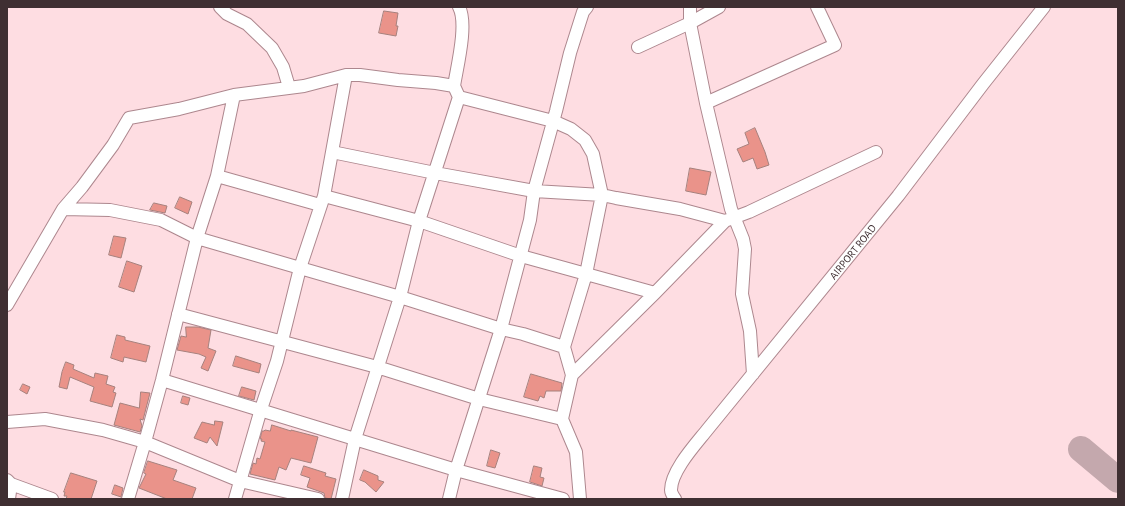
<!DOCTYPE html>
<html>
<head>
<meta charset="utf-8">
<style>
  body { margin:0 }
  #map { position:relative; width:1125px; height:506px; overflow:hidden; background:#fedde2; font-family:"Alegreya Sans",sans-serif }
  canvas { display:block }
  .frame { position:absolute; inset:0; border:8px solid #3f2f32; pointer-events:none }
</style>
</head>
<body>
<div id="map">
<canvas width="1125" height="506"></canvas>
<div class="frame"></div>
</div>
<script>
const context = document.querySelector('canvas').getContext('2d');
context.lineJoin = 'round';
function stroke(path, color, width, dash) { context.strokeStyle = color; context.lineWidth = width; context.lineCap = dash ? 'butt' : 'round'; context.setLineDash(dash || []); context.stroke(path); }
function fill(path, color) { context.fillStyle = color; context.fill(path, 'evenodd'); }
function write(font, color, halo, rows, align = 'center') {
  context.font = font + ' "Alegreya Sans",sans-serif'; context.lineWidth = 3; context.setLineDash([]); context.textBaseline = 'middle'; context.strokeStyle = halo; context.fillStyle = color; for (const [text, x, y, turn = 0] of rows) {
    context.save(); context.translate(x, y); context.rotate((+turn || 0) * Math.PI / 180); context.textAlign = isNaN(turn) ? turn : align; if (halo) context.strokeText(text, 0, 0); context.fillText(text, 0, 0); context.restore();
  }
}
const taxiway = new Path2D(`
  M1081,449L1118,480`);
const building = new Path2D(`
  M384,11L398,13L396,26H398L396,36L379,33Z
  M755,128L765,152L769,165L757,169L753,158L743,162L737,149L749,144L745,133Z
  M690,168L711,172L706,195L686,191Z
  M180,197L192,202L188,214L175,208Z
  M154,203L167,206L165,213L150,210Z
  M114,236L126,238L121,258L109,255Z
  M127,261L142,266L134,292L119,287Z
  M186,327H198L211,330L208,348L216,351L208,371L201,368L206,357L199,354L177,350L181,336L186,337Z
  M117,335L125,337V340L150,346L146,362L124,357L123,362L111,358Z
  M236,356L261,364L259,373L233,366Z
  M66,362L74,365L73,369L94,378L95,373L108,376L106,384L115,387L113,392L116,393L112,407L90,401L94,387L70,377L67,389L59,387L62,372Z
  M531,374L562,383L561,391H546L544,398L540,396L538,401L524,397Z
  M23,384L30,387L27,394L20,390Z
  M242,387L256,391L254,400L239,396Z
  M141,392L150,393L143,420L140,419L142,426L140,432L114,425L120,403L139,408Z
  M183,396L190,398L188,405L181,403Z
  M215,421L223,422L217,446L210,437L207,443L194,438L202,422L214,425Z
  M272,425L291,431V430L318,437L311,463L291,458L286,470L279,467L275,480L250,474L253,463L256,464L257,458L260,459L265,442L261,441L262,439H260L262,431H264L265,430L270,431Z
  M491,450L500,453L495,468L487,466Z
  M148,461L177,470L173,480L196,488L192,499H167L139,488L146,474L144,473Z
  M304,466L326,473L325,476L336,479L331,499L325,498L324,493L307,487L310,478L301,475Z
  M534,466L542,468L540,477L544,478L542,486L530,482Z
  M364,470L378,476V480L384,482L376,492L365,482L360,480Z
  M71,473L97,481L91,499H66L67,496H64L65,492H64Z
  M115,485L123,488L121,497L112,494Z`);
const minor = new Path2D(`
  M220,7L227,14L247,24L272,48L283,67L289,87
  M690,7V23L706,103L731,209L743,239L745,249L742,294L750,331L753,374
  M638,47L690,23L719,7
  M454,86C457,67 468,24 459,7
  M706,103L835,45L817,7
  M332,152L435,173L534,191L602,195L616,198L680,209L725,221L749,212L876,152
  M217,176L320,205
  M324,196L419,221L521,256L655,293
  M63,209L110,210L161,220L197,238L300,268L400,297L501,329L523,334L564,347L572,375
  M7,305L63,209L82,187L113,145L129,118L179,109L234,95L304,86L346,75H360L398,80L436,83L454,86L459,97L553,121L571,129L585,140L593,154L602,195L586,274L564,347
  M178,314L377,367L479,399L562,419
  M162,380L456,470L563,499
  M7,422L45,419L103,430L145,442L240,481L318,499
  M7,480L11,484L52,499
  M9,499L11,484
  M128,499L145,442L162,380L197,238L217,176L234,95
  M235,499L261,409L277,361L300,268L324,196L346,75
  M342,499L355,439L400,297L419,221L459,97
  M449,499L456,470L501,329L530,220L534,191L556,111L570,53L583,12L587,7
  M580,499L576,452L562,419L572,375L655,293L725,221
  M675,499C673,496 671,493 671,490C671,471 695,445 707,430L898,196L983,84L1044,7`);
const streetNames = [
  ["AIRPORT ROAD",853,252,-51]
];
stroke(taxiway, '#c4a8ad', 26);
fill(building, '#ea938a');
stroke(building, '#a6817d', 1);
stroke(minor, '#ad878e', 14);
stroke(minor, '#fff', 12);
write('11px', '#3f2f32', '#fff', streetNames);
</script>
</body>
</html>
